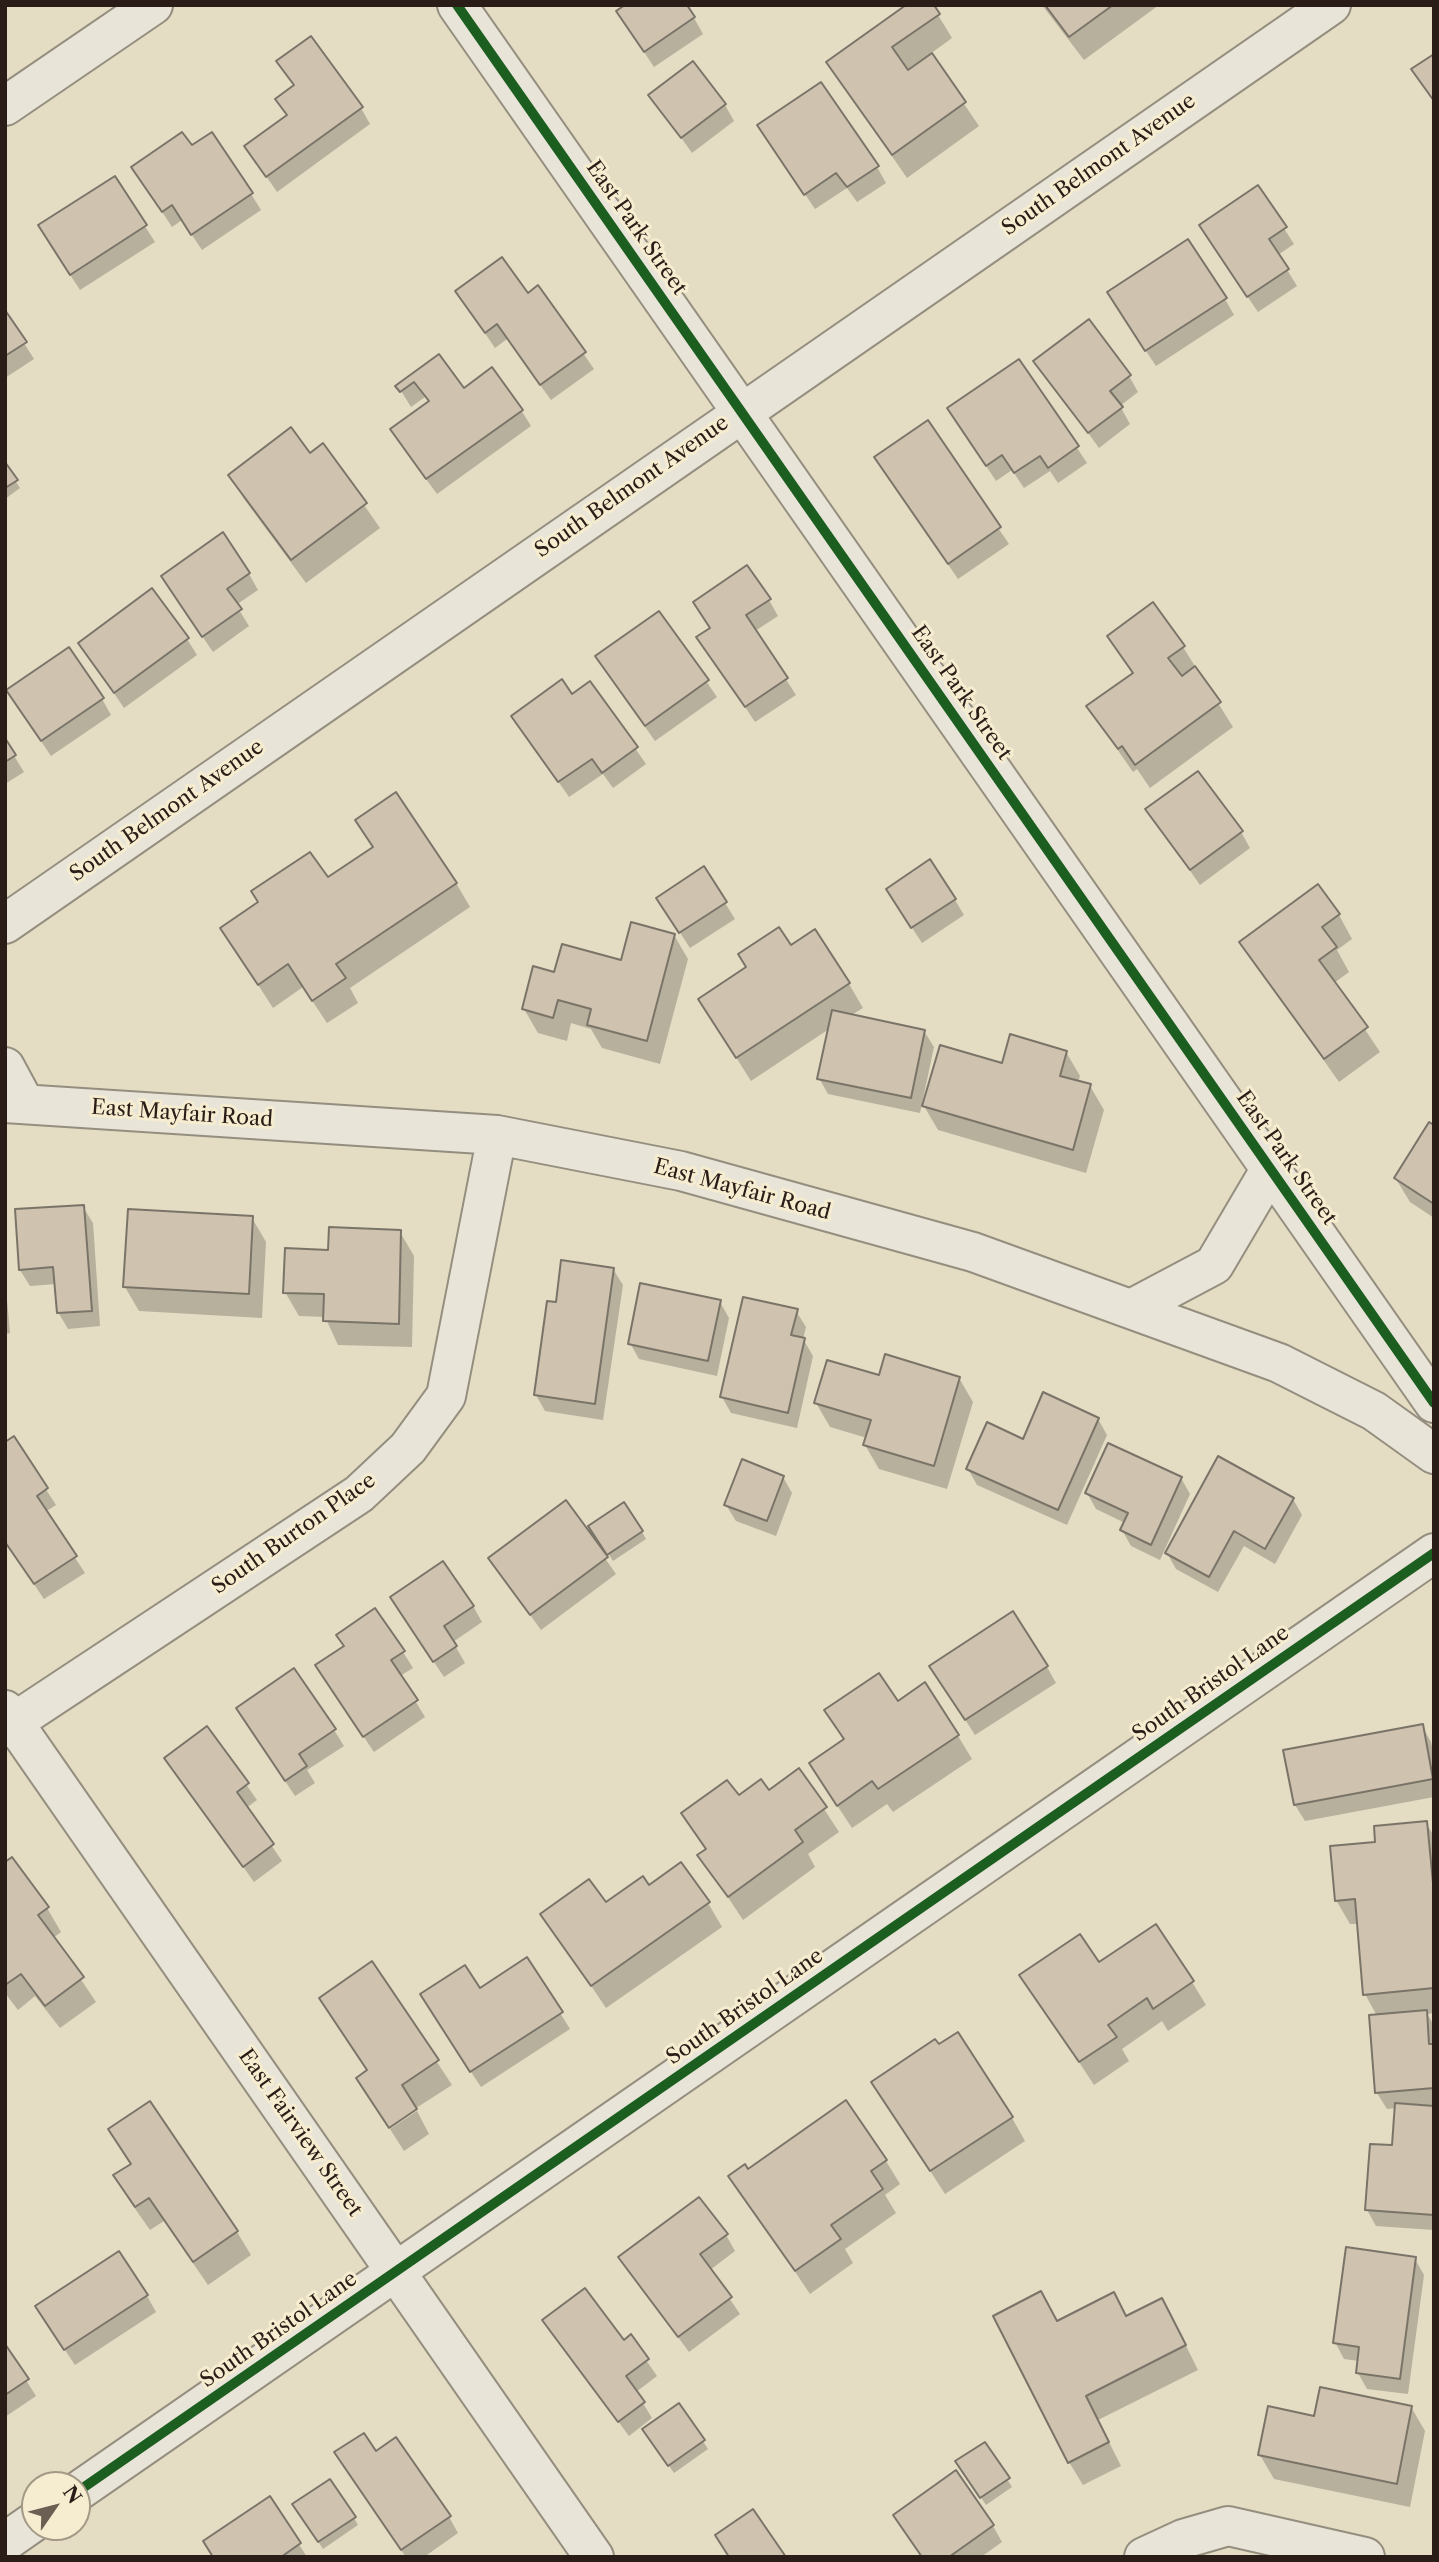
<!DOCTYPE html>
<html>
<head>
<meta charset="utf-8">
<style>
  body { margin:0 }
  #map { position:relative; width:1439px; height:2562px; overflow:hidden; background:#e4dcc3; font-family:"Libre Caslon Text",serif }
  canvas { display:block }
  .frame { position:absolute; inset:0; border:7px solid #2a1c17; pointer-events:none }
  .north { position:absolute; left:21px; top:2471px; width:70px; height:70px; box-sizing:border-box; background:#f6edd0; border:2px solid #a49986; border-radius:50%; rotate:55deg; font-size:19px; font-weight:700; line-height:28px; text-align:center; color:#2a1c17 }
  .north::after { content:''; display:block; margin:auto; width:24px; height:32px; background:#6b5f53; clip-path:polygon(50% 0,100% 100%,50% 72%,0 100%) }
</style>
</head>
<body>
<div id="map">
<canvas width="1439" height="2562"></canvas>
<div class="frame"></div>
<div class="north">N</div>
</div>
<script>
const context = document.querySelector('canvas').getContext('2d');
context.lineJoin = 'round';
function fill(path, color) { context.fillStyle = color; context.fill(path, 'evenodd'); }
function stroke(path, color, width, dash) { context.strokeStyle = color; context.lineWidth = width; context.lineCap = dash ? 'butt' : 'round'; context.setLineDash(dash || []); context.stroke(path); }
function write(font, color, halo, rows, align = 'center') {
  context.font = font + ' "Libre Caslon Text",serif'; context.lineWidth = 6; context.setLineDash([]); context.textBaseline = 'middle'; context.strokeStyle = halo; context.fillStyle = color; for (const [text, x, y, turn = 0] of rows) {
    context.save(); context.translate(x, y); context.rotate((+turn || 0) * Math.PI / 180); context.textAlign = isNaN(turn) ? turn : align; if (halo) context.strokeText(text, 0, 0); context.fillText(text, 0, 0); context.restore();
  }
}
const shadow = new Path2D(`
  M1042,5H1159L1084,60Z
  M938,15L952,38L930,54L979,126L907,178L828,63Z
  M694,18L703,34L654,67L628,28Z
  M278,62L361,108L370,124L277,192L246,147L287,117L277,100L295,87Z
  M651,95L725,105L734,121L692,153Z
  M769,141L877,167L886,183L857,202L847,188L815,209Z
  M191,148L251,194L261,210L202,250L182,220L172,227L143,183Z
  M114,178L155,242L80,290L49,242Z
  M1258,188L1294,244L1278,255L1297,286L1258,312L1210,242Z
  M538,288L594,369L551,400L507,339L495,348L457,292L528,296Z
  M1225,299L1234,315L1156,366L1118,309Z
  M5,313L34,359L5,378Z
  M439,357L463,390L521,410L531,426L437,494L402,446L429,403L425,397L411,407L398,386Z
  M1019,361L1087,463L1058,483L1050,471L1024,488L1012,470L996,481L949,409Z
  M1036,361L1129,376L1138,392L1120,406L1130,424L1099,448Z
  M927,423L1009,544L958,579L886,473Z
  M323,446L380,528L306,583L244,499L230,475L309,455Z
  M5,465L20,488L5,499Z
  M249,574L258,590L236,605L249,626L213,652L172,592Z
  M769,600L778,616L755,631L796,695L755,722L699,637Z
  M659,613L717,697L655,741L607,673Z
  M1109,636L1183,647L1233,727L1150,788L1137,769L1133,772L1088,707L1133,675Z
  M187,639L197,655L124,708L80,643Z
  M590,683L646,764L613,788L603,774L569,797L513,716L572,696Z
  M102,699L111,715L51,756L18,707Z
  M5,741L24,772L5,784Z
  M1148,810L1241,832L1250,848L1200,885Z
  M357,820L456,883L470,907L350,988L358,1003L327,1023L303,987L273,1008L222,929L327,880L374,848Z
  M955,900L964,915L922,943L897,905Z
  M725,903L735,919L690,948L668,914Z
  M1339,915L1352,939L1337,950L1349,972L1334,983L1380,1052L1339,1082L1241,942Z
  M674,935L688,959L660,1064L602,1048L591,1029L571,1023L567,1041L538,1033L524,1009L555,975L622,962Z
  M790,948L849,984L863,1008L850,1016L924,1031L934,1047L920,1113L828,1094L819,1078L829,1029L751,1081L700,1000L748,968Z
  M1066,1052L1080,1076L1078,1082L1090,1086L1104,1110L1086,1173L938,1130L924,1106L1003,1065Z
  M1434,1127V1218L1410,1202L1396,1179Z
  M83,1207L93,1223L100,1326L68,1329L58,1312L56,1284L30,1286L20,1270Z
  M252,1218L266,1242L262,1318L139,1311L125,1287Z
  M400,1232L414,1256L412,1347L338,1345L325,1317L299,1316L285,1292L330,1251Z
  M613,1269L623,1285L603,1420L545,1411L536,1395L558,1304Z
  M5,1277L10,1333L5,1334Z
  M720,1302L729,1318L717,1376L639,1359L630,1343Z
  M796,1311L806,1327L803,1339L813,1356L797,1428L731,1413L722,1397Z
  M880,1377L959,1378L973,1402L947,1489L879,1469L865,1445L867,1438L830,1427L816,1403Z
  M1098,1419L1107,1435L1067,1525L977,1485L968,1469L1024,1441Z
  M13,1439L56,1505L45,1512L85,1573L44,1599L5,1541Z
  M783,1477L792,1493L776,1536L736,1521L726,1505Z
  M1181,1478L1190,1494L1160,1560L1131,1546L1122,1530L1125,1523L1096,1509L1087,1493Z
  M1293,1499L1302,1515L1275,1564L1244,1546L1218,1592L1176,1569L1167,1553Z
  M566,1503L616,1574L541,1630L490,1559Z
  M591,1526L642,1532L646,1539L613,1561Z
  M473,1606L482,1622L453,1642L465,1663L444,1677L401,1613Z
  M403,1652L413,1668L400,1676L425,1717L374,1752L326,1681Z
  M1047,1667L1056,1683L975,1735L941,1682Z
  M897,1703L958,1736L972,1759L893,1812L887,1804L852,1828L825,1787L844,1741L826,1710Z
  M248,1725L334,1730L344,1746L307,1770L315,1783L295,1796Z
  M1422,1726L1431,1742L1434,1756V1797L1305,1821L1295,1805L1285,1751Z
  M207,1729L257,1800L246,1808L282,1861L254,1882L166,1758Z
  M799,1771L839,1832L808,1854L815,1867L743,1920L700,1855L706,1851L683,1814L769,1792Z
  M1426,1823L1434,1836V2013L1427,2014L1434,2025V2230L1376,2226L1367,2210L1393,2147L1396,2108L1387,2109L1377,2093L1371,2016H1377L1365,1994L1359,1924H1350L1336,1900L1377,1844Z
  M11,1859L47,1908L61,1932L53,1938L96,2002L60,2028L35,1996L18,2010L5,1993V1864Z
  M708,1903L722,1927L606,2008L543,1914L606,1905Z
  M527,1960L570,2029L481,2087L431,2011L480,1990Z
  M372,1963L452,2085L388,2126L358,2078L368,2071L321,1998Z
  M1098,1964L1192,1982L1206,2005L1168,2031L1162,2021L1122,2049L1129,2061L1094,2085L1022,1975Z
  M873,2082L1012,2118L1025,2141L945,2194Z
  M417,2111L429,2134L404,2151L390,2129Z
  M110,2130L237,2232L251,2255L208,2285L164,2221L150,2230L129,2200L115,2176L132,2165Z
  M886,2161L900,2184L885,2195L896,2213L845,2249L853,2263L810,2294L731,2176L747,2171Z
  M726,2235L735,2251L710,2270L740,2314L689,2352L620,2258Z
  M1415,2259L1424,2275L1408,2394L1367,2389L1358,2373L1359,2361L1344,2359L1335,2342Z
  M1114,2295L1127,2318L1175,2324L1198,2370L1098,2420L1121,2466L1083,2485L1069,2462L1058,2323Z
  M147,2296L156,2312L75,2365L47,2323Z
  M544,2321L624,2342L630,2337L657,2376L636,2392L652,2418L629,2436Z
  M5,2347L36,2396L5,2417Z
  M679,2405L708,2449L674,2473L649,2437Z
  M1411,2407L1425,2431L1410,2507L1274,2479L1260,2455L1316,2418Z
  M984,2444L1012,2487L986,2505L962,2469Z
  M376,2453L449,2517L458,2533L424,2557H406L346,2469Z
  M270,2499L307,2557H214Z
  M299,2512L354,2518L358,2525L323,2549Z
  M895,2515L993,2526L1002,2542L981,2557H922Z`);
const building = new Path2D(`
  M625,5H687L695,17L644,52L616,11Z
  M906,5H934L940,14L892,47L908,70L932,53L966,102L892,155L826,62Z
  M1045,5H1113L1069,37Z
  M311,36L363,107L266,177L244,146L287,115L275,99L294,85L276,61Z
  M1434,54V101L1411,69Z
  M693,61L726,104L681,138L648,95Z
  M821,82L879,166L847,187L836,173L804,195L757,125Z
  M182,132L192,145L212,132L253,193L191,235L172,205L162,212L131,167Z
  M115,176L147,225L70,275L38,225Z
  M1258,185L1287,227L1269,239L1289,269L1247,297L1199,225Z
  M1188,239L1227,298L1145,351L1107,292Z
  M502,257L528,293L538,285L586,352L540,385L497,324L485,333L455,291Z
  M5,310L27,342L5,356Z
  M1089,319L1131,375L1110,391L1123,407L1088,433L1033,361Z
  M439,354L464,388L492,367L523,410L426,479L390,429L429,401L414,382L400,392L395,386Z
  M1019,359L1079,446L1048,468L1040,456L1014,473L1002,455L986,466L947,408Z
  M928,420L1001,527L948,564L874,457Z
  M291,427L310,453L323,443L367,503L291,560L228,475Z
  M5,462L18,480L5,488Z
  M223,532L250,573L227,589L242,609L202,637L161,576Z
  M747,565L771,599L746,615L788,678L745,707L696,637L710,628L693,602Z
  M152,588L189,638L114,693L78,643Z
  M1153,602L1185,646L1168,658L1182,676L1195,666L1221,702L1135,765L1122,746L1118,749L1086,706L1133,673L1107,636Z
  M659,611L709,680L645,726L595,656Z
  M69,647L104,698L41,741L6,690Z
  M562,679L572,694L590,681L638,747L602,773L592,759L558,782L511,716Z
  M5,738L16,755L5,762Z
  M1198,771L1243,831L1190,870L1145,809Z
  M396,792L457,883L336,964L346,978L312,1001L288,964L258,985L220,928L258,902L251,891L310,852L328,877L373,847L355,820Z
  M930,859L956,899L911,928L886,889Z
  M704,866L727,902L679,933L656,898Z
  M1318,884L1340,914L1322,927L1337,947L1319,960L1368,1027L1324,1059L1239,942Z
  M631,922L675,934L647,1041L587,1025L591,1009L558,1000L553,1018L522,1009L533,966L554,972L562,944L621,960Z
  M779,927L791,945L815,929L850,983L736,1058L698,999L746,967L738,954Z
  M832,1010L925,1030L911,1098L817,1079Z
  M1010,1034L1067,1051L1060,1076L1091,1084L1073,1150L922,1106L940,1045L1002,1063Z
  M1429,1122L1434,1125V1204L1394,1178Z
  M84,1205L92,1311L57,1313L53,1267L19,1270L15,1209Z
  M128,1209L253,1216L249,1294L123,1287Z
  M329,1227L401,1230L399,1324L323,1321L324,1294L283,1293L285,1248L328,1250Z
  M561,1260L614,1268L595,1404L534,1395L547,1301L556,1302Z
  M640,1283L721,1300L708,1361L628,1344Z
  M743,1297L798,1309L791,1335L805,1338L788,1413L720,1397Z
  M885,1354L960,1377L934,1466L863,1445L871,1420L814,1403L827,1360L879,1375Z
  M1043,1392L1099,1418L1058,1510L966,1469L987,1422L1023,1439Z
  M14,1436L48,1488L37,1496L77,1556L34,1584L5,1542V1442Z
  M1108,1443L1182,1477L1151,1545L1120,1530L1128,1513L1085,1493Z
  M1218,1456L1294,1498L1265,1549L1234,1531L1209,1577L1165,1553Z
  M742,1459L784,1476L767,1521L724,1505Z
  M566,1500L608,1557L530,1615L488,1558Z
  M624,1502L643,1531L607,1555L588,1526Z
  M443,1561L474,1606L444,1626L457,1646L433,1662L390,1597Z
  M375,1608L405,1651L391,1660L418,1700L363,1737L315,1665L344,1646L336,1635Z
  M1013,1611L1048,1666L965,1720L929,1666Z
  M294,1668L336,1729L299,1754L307,1766L285,1781L236,1708Z
  M879,1673L898,1701L925,1682L959,1735L878,1789L872,1781L837,1806L809,1763L844,1739L824,1710Z
  M1423,1724L1433,1779L1294,1805L1283,1750Z
  M207,1726L249,1783L237,1792L274,1844L243,1867L164,1758Z
  M799,1768L827,1807L795,1830L803,1842L728,1897L697,1855L706,1849L681,1813L727,1780L739,1795L761,1779L769,1790Z
  M1427,1821L1434,1893V1988L1363,1995L1355,1899L1335,1901L1330,1846L1375,1842L1374,1826Z
  M12,1857L49,1907L38,1915L84,1977L45,2006L21,1974L5,1985V1862Z
  M681,1862L710,1902L591,1986L540,1914L589,1879L606,1902L643,1876L649,1885Z
  M1156,1924L1194,1981L1153,2009L1147,1998L1108,2025L1117,2037L1079,2062L1019,1975L1080,1934L1099,1962Z
  M527,1957L563,2012L470,2072L420,1994L465,1965L480,1988Z
  M372,1961L439,2060L402,2085L417,2109L389,2128L356,2078L367,2070L319,1998Z
  M1427,2010L1429,2044H1434V2088L1375,2093L1369,2015Z
  M958,2032L1013,2117L930,2171L871,2082L935,2039L939,2044Z
  M846,2100L887,2160L871,2171L883,2189L831,2225L841,2239L795,2271L728,2176L745,2164L748,2169Z
  M150,2101L238,2231L193,2262L149,2198L135,2207L113,2175L131,2164L108,2129Z
  M1395,2103L1434,2106V2215L1365,2210L1370,2144L1392,2145Z
  M699,2197L728,2234L700,2254L732,2297L678,2337L618,2257Z
  M1346,2247L1416,2257L1400,2379L1356,2373L1359,2347L1333,2343Z
  M119,2251L148,2295L64,2350L35,2306Z
  M585,2288L624,2340L631,2334L649,2359L626,2376L645,2402L618,2422L542,2320Z
  M1041,2291L1057,2321L1114,2292L1126,2316L1162,2298L1186,2345L1086,2396L1109,2442L1068,2463L993,2316Z
  M5,2344L29,2379L5,2395Z
  M1320,2387L1412,2406L1397,2484L1258,2455L1268,2406L1314,2416Z
  M679,2403L705,2440L668,2466L642,2429Z
  M364,2433L376,2451L396,2437L451,2516L401,2550L334,2452Z
  M985,2442L1010,2478L980,2498L955,2461Z
  M956,2470L994,2525L949,2557H922L893,2515Z
  M330,2479L356,2517L318,2542L292,2504Z
  M270,2496L301,2543L281,2557H213L203,2541Z
  M753,2509L786,2557H729L715,2535Z`);
const street = new Path2D(`
  M457,5L1434,1403
  M5,106L153,5
  M5,924L1331,5
  M5,1067L25,1104
  M5,1103L497,1135L681,1171L973,1252L1279,1363L1374,1411L1434,1454
  M1131,1309L1214,1265L1270,1170
  M5,1710L594,2557
  M5,1728L359,1494L408,1448L446,1396L497,1135
  M77,2492L1434,1553
  M5,2542L35,2521
  M1144,2557L1183,2539L1228,2526L1365,2557`);
const cycleway = new Path2D(`
  M457,5L1434,1403
  M77,2492L1434,1553`);
const streetNames = [
  ["South Belmont Avenue",1099,165,-35],
  ["East Park Street",636,228,55],
  ["South Belmont Avenue",632,487,-35],
  ["East Park Street",961,693,55],
  ["South Belmont Avenue",167,811,-35],
  ["East Mayfair Road",182,1114,4],
  ["East Park Street",1286,1158,55],
  ["East Mayfair Road",742,1190,15],
  ["South Burton Place",294,1534,-35],
  ["South Bristol Lane",1211,1684,-35],
  ["South Bristol Lane",745,2007,-35],
  ["East Fairview Street",300,2133,55],
  ["South Bristol Lane",279,2330,-35]
];
fill(shadow, '#0003');
fill(building, '#cfc2af');
stroke(building, '#7a7468', 2);
stroke(street, '#948e7f', 42);
stroke(street, '#e9e4d8', 38);
stroke(cycleway, '#1b5e20', 10);
write('21px', '#2a1c17', '#f6edd0', streetNames);
</script>
</body>
</html>
